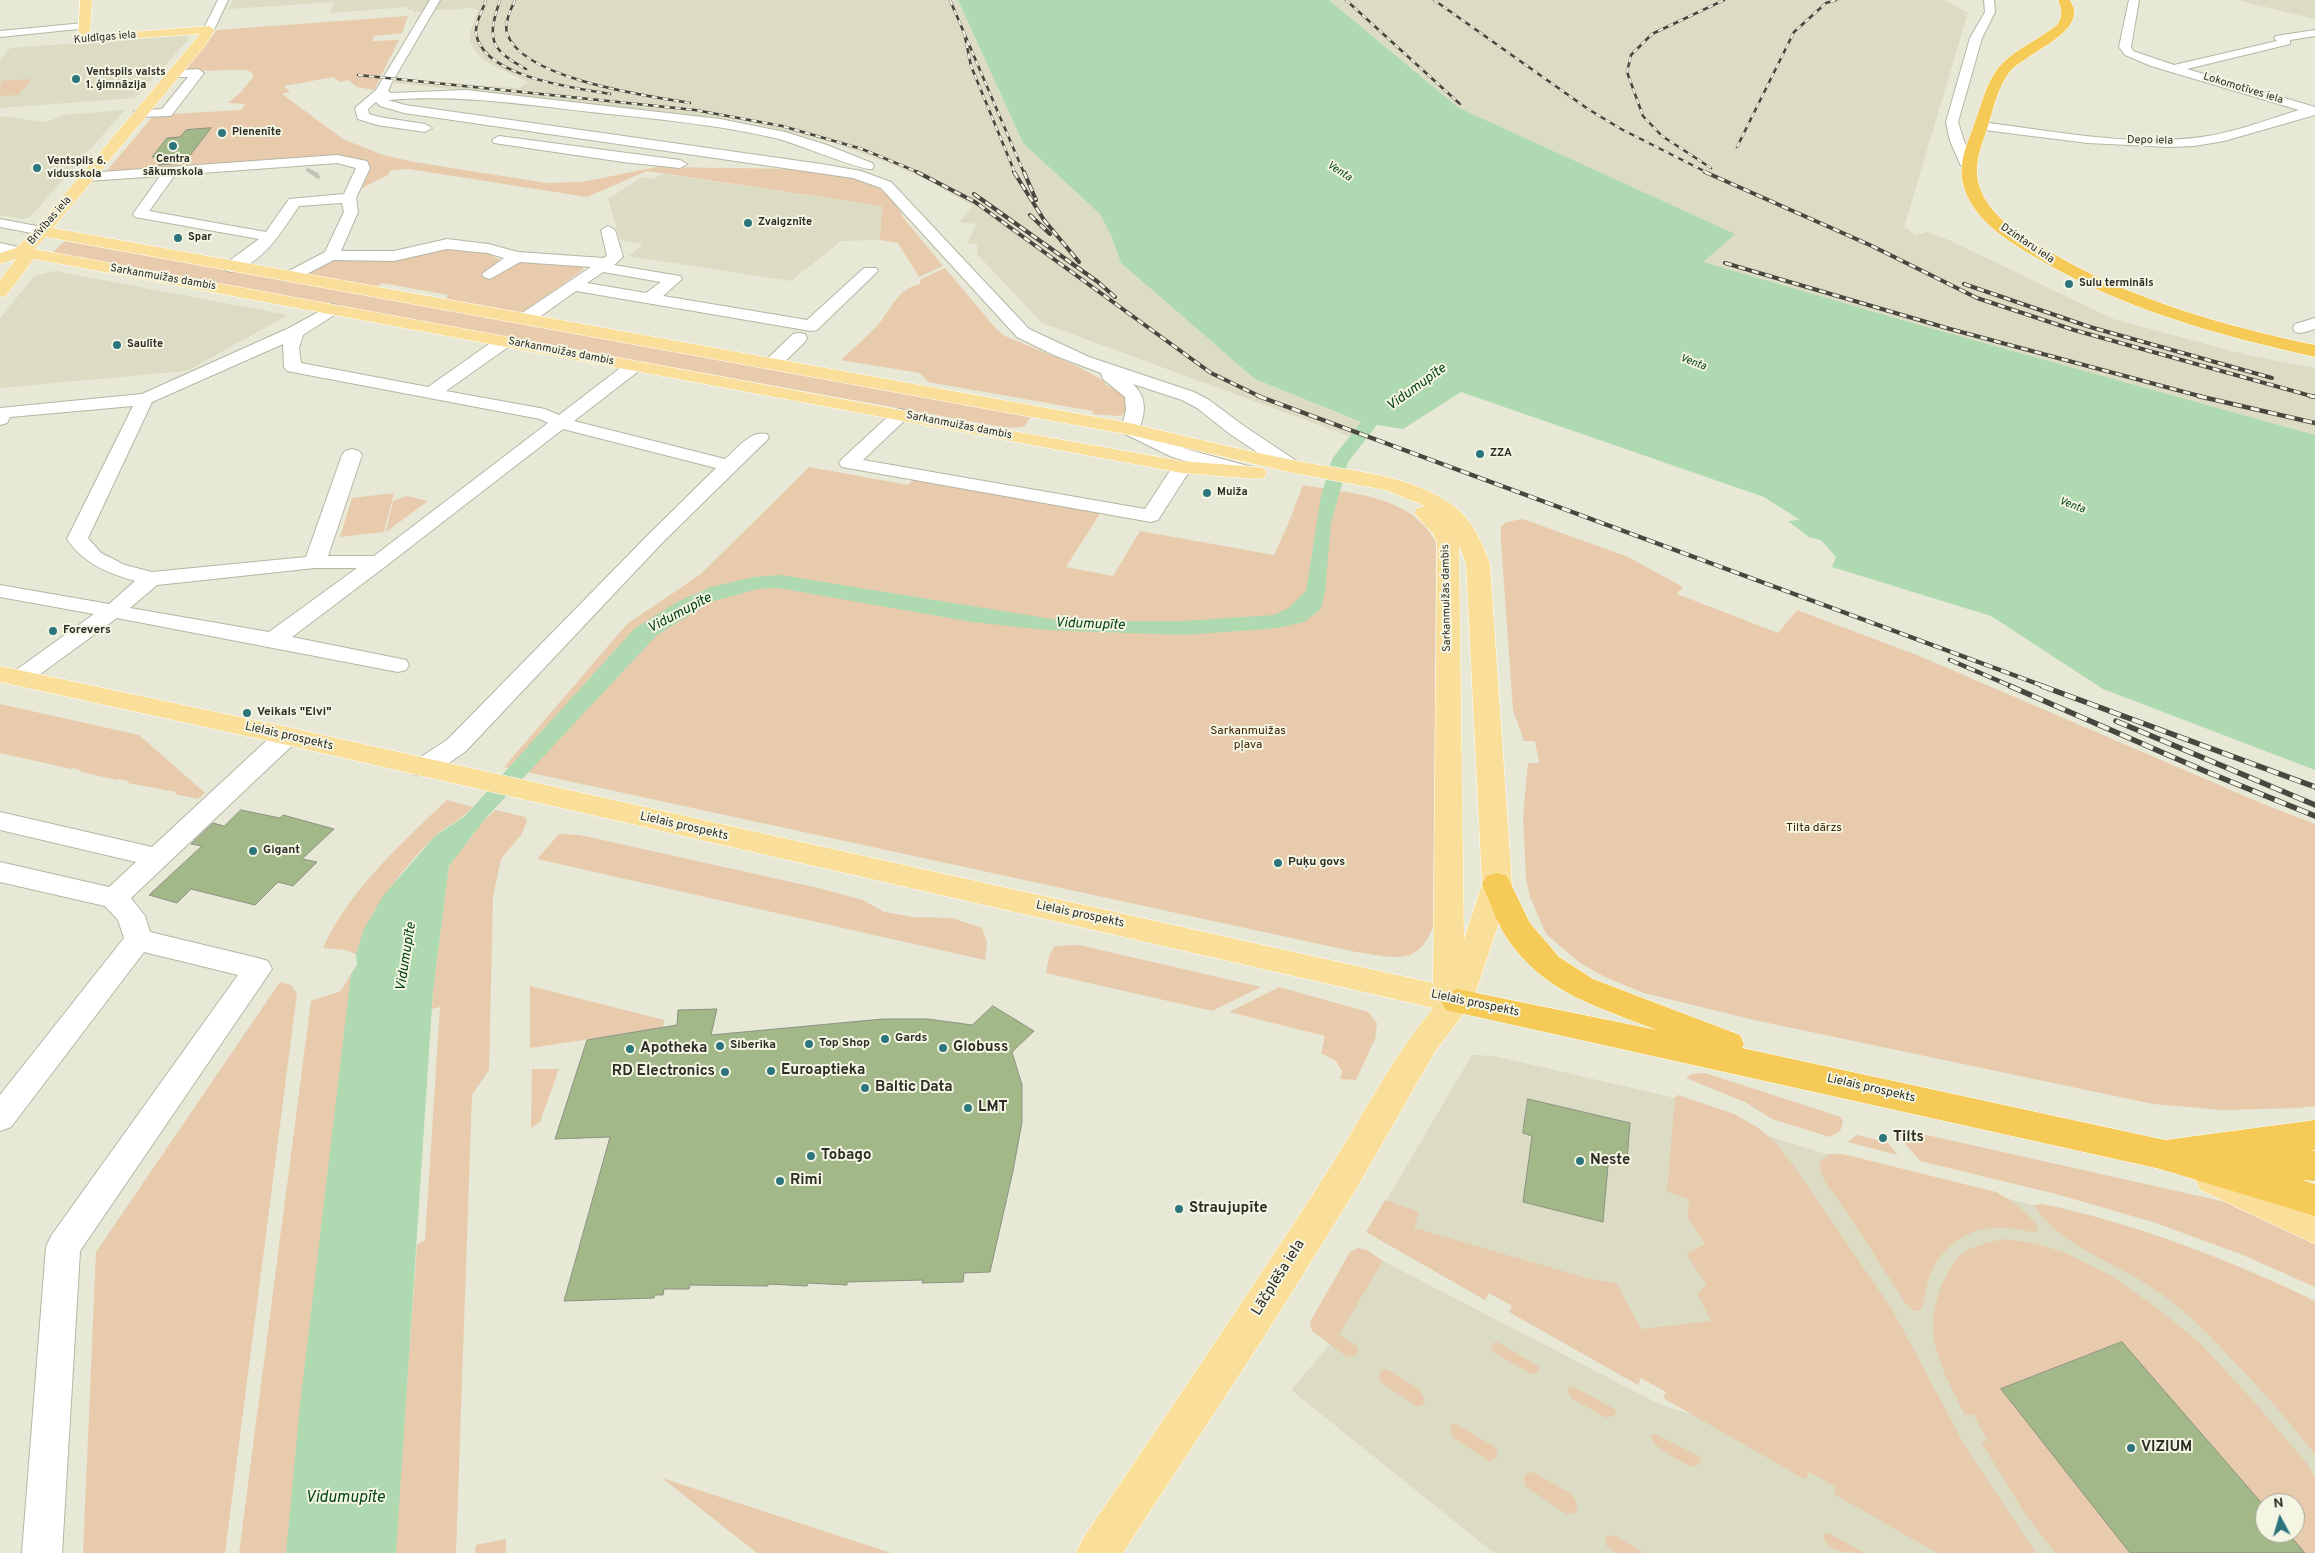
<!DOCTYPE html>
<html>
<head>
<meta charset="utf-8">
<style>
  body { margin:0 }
  #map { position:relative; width:2315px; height:1553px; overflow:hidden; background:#e8e8d6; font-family:Overpass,sans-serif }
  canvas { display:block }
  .north { position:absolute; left:2255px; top:1493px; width:50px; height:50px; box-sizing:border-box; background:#f5f5e4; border:1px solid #a5a598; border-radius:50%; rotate:354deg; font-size:14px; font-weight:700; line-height:20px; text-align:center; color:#2d2d26 }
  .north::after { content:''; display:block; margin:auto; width:18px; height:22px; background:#2c757d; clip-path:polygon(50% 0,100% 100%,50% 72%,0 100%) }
</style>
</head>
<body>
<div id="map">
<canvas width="2315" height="1553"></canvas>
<div class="north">N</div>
</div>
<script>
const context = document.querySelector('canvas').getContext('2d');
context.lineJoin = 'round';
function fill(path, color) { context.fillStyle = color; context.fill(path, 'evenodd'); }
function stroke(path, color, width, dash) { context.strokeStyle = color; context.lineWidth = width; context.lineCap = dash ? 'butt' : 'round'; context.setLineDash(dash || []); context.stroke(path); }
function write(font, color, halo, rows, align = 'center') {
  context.font = font + ' Overpass,sans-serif'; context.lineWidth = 4; context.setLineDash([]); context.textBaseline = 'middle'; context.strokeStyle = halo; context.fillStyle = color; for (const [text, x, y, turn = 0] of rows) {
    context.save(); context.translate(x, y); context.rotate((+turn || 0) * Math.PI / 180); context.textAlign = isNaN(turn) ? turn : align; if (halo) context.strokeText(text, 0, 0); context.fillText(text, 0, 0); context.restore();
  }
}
const built = new Path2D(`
  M233,0H958L1023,143L1100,214L1111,235L1121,263L1255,379L1362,423L1354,438L1042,323L977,254V244L967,243L977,224L959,222L973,206L923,178L883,161L834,143L739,120L394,83L397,79L519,88L528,82L486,62L476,52L470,42V32L478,10L471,8L413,12L414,9L408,10V7L330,13L334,2L229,9Z
  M1329,0H1945L1968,13L1904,227L1916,235L1927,232L1949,240L2113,319L2251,356L2315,368V435L1916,324L1702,262L1734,234L1459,108Z
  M2236,0H2315V19Z
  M189,35L187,41L135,98L0,108V61L10,48Z
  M125,110L30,217L22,219L0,215V116L46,122L64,115Z
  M662,174L882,206L880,240L841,241L791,281L628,256L642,246L639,243L620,240L608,199L642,177L654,179Z
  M54,271L288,315L187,371L0,388V319L34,276Z
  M1472,1055L1494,1056L1675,1098L1724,1117L1709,1366L1371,1226Z
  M1735,1126L1846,1160L2050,1209L2315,1305V1553H1494L1291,1390L1338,1335L1383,1261L1659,1404L1726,1426ZM2265,1503H2295V1533H2265Z`);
const green = new Path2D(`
  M408,16L402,33L374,36L372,41L399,40L374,90L357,87L348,80L340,82L333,77L284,86L290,92L282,94L343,139L383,155L414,162L547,183L582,182L657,167L798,169L848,176L874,184L889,197L899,209L902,216L943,266L919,277L898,243L880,240L882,206L647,171L587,197L409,169L391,170L388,175L362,188L369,163L343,157L106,172L154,115L242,110L245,104L228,103L241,92L253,77L252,72L244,70L185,71L217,30Z
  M32,79L18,95L0,96L1,81Z
  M65,241L1022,411L1031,416L1024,427L1008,428L50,255Z
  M443,248L485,252L500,260L578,264L584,269L523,312H518L446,300L448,295L382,283L374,288L302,274L333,258L400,260Z
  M945,268L997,330L1005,336L1079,367L1104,381L1106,385L1112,387L1113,384L1128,398V412L1120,416L1092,414L1093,411L928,382L920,373L841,360C854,347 870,335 881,321C891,308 900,287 919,285L921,279Z
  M809,467L908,485L916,477L1101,512L1066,567L1113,576L1140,531L1274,555L1289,522L1303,485C1351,494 1410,494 1436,542L1434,924C1419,968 1394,957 1356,952L504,767L627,624L701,574Z
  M394,493L384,532L340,537L352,498Z
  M407,496L428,501L386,532L393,501Z
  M1523,519L1628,557L1683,587L1677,594L1778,633L1797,610L1917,655L2268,806L2315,824V1106L2299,1108L2223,1110L2153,1104L1754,1020L1644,993L1605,977L1580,963L1546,934L1530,897L1526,879L1523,817L1528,763H1539L1535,741H1524L1513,710L1501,541V527L1506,522Z
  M0,704L139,735L205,793L198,799L175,794L176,792L128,783L129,781L119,779L117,780L81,772L82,771L73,768L71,769L0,753Z
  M447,800L473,807C462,819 446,826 434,837C400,871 371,909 356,954L345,950L323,948C347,893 403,841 447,800Z
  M496,810L525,817L527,821L521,835L501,859L493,896L489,1070L472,1095L456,1553H395L417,1245L425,1240L440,1007L432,1009L433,991L449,866L484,820Z
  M559,834L580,835L818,888L863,900L884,912L912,917L952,918L982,928L987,942L985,960L537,859Z
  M1079,945L1261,987L1212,1011L1046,973L1049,957L1054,946Z
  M351,974L290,1553H239L311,1001L341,991Z
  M280,982L291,985L297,993L225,1553H83L96,1252Z
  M530,986L664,1020L663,1028L530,1048Z
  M1279,987L1368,1012L1377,1023L1375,1039L1356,1080L1340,1079L1342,1071L1336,1061L1321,1053L1325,1036L1229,1012Z
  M532,1069H559L540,1122L531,1128Z
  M1705,1073L1841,1117L1843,1123L1840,1131L1830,1137L1772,1119L1745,1102L1686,1078L1692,1074Z
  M1678,1095L1734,1114L1757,1127L1774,1141L1794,1166L1893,1311L1965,1446L2036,1553H1937L1834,1494L1836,1487L1809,1472L1806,1480L1663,1398L1666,1392L1641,1378L1638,1385L1509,1312L1512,1306L1489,1293L1485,1300L1366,1232L1385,1200L1419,1212L1414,1228L1587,1278L1617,1284L1641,1329L1711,1321L1697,1293L1707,1285L1686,1254L1705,1244L1688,1218L1689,1199L1667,1192L1675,1098Z
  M1900,1129L2248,1207L2315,1234V1287L2243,1255L2156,1223L2056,1194L1920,1161L1900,1138Z
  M1857,1135L1887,1142L1898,1155L1847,1142Z
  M1829,1154H1843L1996,1192C2013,1201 2025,1210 2037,1225L2036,1232C2026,1232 2018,1229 2009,1228C1976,1224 1947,1241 1932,1270C1926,1283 1926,1298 1920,1311L1913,1310L1906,1304L1846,1211L1825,1182L1820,1171V1162Z
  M2042,1204C2132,1222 2233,1261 2315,1301V1455C2293,1425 2267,1396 2241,1369C2214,1340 2187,1311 2154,1289C2114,1261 2062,1248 2034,1205Z
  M2003,1239L2034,1243L2066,1253L2110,1275L2157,1308L2200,1343L2258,1406L2307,1464L2315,1477V1553H2305L2288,1533H2295V1503H2265V1507L2122,1342L2002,1389L2130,1553H2055L2024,1512L1981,1442L1988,1441L1973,1414L1965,1415C1953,1391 1940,1368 1934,1341C1928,1317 1943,1268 1963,1253C1975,1245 1989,1242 2003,1239Z
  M1358,1248L1367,1250L1383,1261L1339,1335L1357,1346L1358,1353L1352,1357L1346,1356L1312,1331L1310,1322L1350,1252Z
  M1497,1342L1538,1366L1539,1371L1533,1375L1493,1352L1491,1346L1493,1343Z
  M1386,1369L1420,1390L1425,1401L1421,1406H1416L1379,1381L1380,1370Z
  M1569,1387H1574L1615,1409L1616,1414L1606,1418L1571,1398L1568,1392Z
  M1456,1424L1496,1448L1498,1457L1489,1461L1452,1437L1450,1426Z
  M1651,1435H1657L1700,1457L1701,1463L1692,1467C1682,1461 1650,1448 1651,1435Z
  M1533,1472L1573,1495L1578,1507L1574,1513L1566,1514L1525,1486L1524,1478L1526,1474Z
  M662,1478L891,1553H757Z
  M1828,1533L1865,1553C1853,1553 1822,1553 1824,1534Z
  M1614,1535L1644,1553H1616L1607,1547L1605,1540L1608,1536Z
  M506,1539V1553H475L476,1545Z`);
const water = new Path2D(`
  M958,0H1329L1459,108L1735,234L1703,262L1916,324L2315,435V770L2103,689L1991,616L1832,567L1836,557L1821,540L1809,537L1788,521L1800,520L1764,497L1461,392L1403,429L1377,425L1348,462L1331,523L1325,592L1321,609L1304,622L1278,628L1184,635L1046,630L972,622L778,588L758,589L711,602L657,635L484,820L449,866L433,991L396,1553H286L300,1405L351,974L357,965L356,954L364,929L383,896L435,836L465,816L635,628L679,601L711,587L754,577L781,575L1064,621H1185L1273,615L1289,608L1306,591L1321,496L1332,459L1361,422L1255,379L1121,263L1111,235L1100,214L1023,143Z`);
const building = new Path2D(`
  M211,128L184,163L158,165L164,156L152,157L167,138L180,137L186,130Z
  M241,810L280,818L283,815L334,829L302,859L317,862L293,886L278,882L255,905L191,889L177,903L149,895L202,846L191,844L213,823L224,826Z
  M993,1006L1034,1031L1012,1052L1022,1085V1122L1013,1171L990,1272L964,1273L963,1282L922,1283L923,1280L847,1282V1285L808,1283L807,1286L768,1284V1286L690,1285L689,1289H664L663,1295H655L654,1298L564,1301L610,1137L555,1139L587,1040L677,1025L678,1010L717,1009L711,1035L883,1019H928L972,1025Z
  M1528,1099L1630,1123L1627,1159L1609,1154L1603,1222L1523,1202L1532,1136L1523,1133Z
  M2122,1342L2265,1507V1533H2288L2305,1553H2130L2001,1389Z`);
const minorTunnelFar1 = new Path2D(`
  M313,173L314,171`);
const minorTunnel = new Path2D(`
  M312,175L314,172`);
const minor = new Path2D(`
  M218,0H228L213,32H205L203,30Z
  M430,0H440L391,84L388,91L391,93L466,90L720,119L785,132L827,145L872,163L874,166L872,169C862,171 793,142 775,138C715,124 653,119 591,112C523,104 455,94 388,100L405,105L821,164L861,171L891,182L1029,329L1089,357L1194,392L1209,400L1244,426L1298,462L1301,466L1298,470L1291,472L1284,470L1230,434L1197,408L1182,400L1133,384C1146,397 1146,410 1140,427L1186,449L1255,468L1258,472L1255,476L1248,478L1172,457L1123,433L1121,429L1126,410L1125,397L1103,379L1101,373L1056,356L1017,337L881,188L853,178L404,113L380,106L376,102L368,109L369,114L379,117L425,124L432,128L425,132L377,125L358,119L355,108L376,90Z
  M1984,0H1994L1995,12L1982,38L1958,122L1964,141L1975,166L1968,170L1961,166L1950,141L1946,122L1970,38L1985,12Z
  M2129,0H2139L2131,47L2133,51L2174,65L2277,41L2274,38L2276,36L2315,30V36L2290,40V44L2187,69L2315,107V115L2224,141L2194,146L2168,147L2088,143L1976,129L1974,126L1981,122C2055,131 2133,148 2208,136C2239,131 2269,119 2299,110L2151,66L2125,55L2119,47Z
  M84,23L90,26L88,28L0,37V31Z
  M198,69L204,73L171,116L134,117L133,114L134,111L162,109L188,77H170L168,74L170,71Z
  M499,136L680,160L687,164L680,168L623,162L494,143L492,140Z
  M337,155L367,161L370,168L356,198L358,212L341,251H394L447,239L488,244L518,252L603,258L607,256L601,230L608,226L615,230L623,257L614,265L680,276L682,279L663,296L807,320L864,268H876L878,271L817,330L811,331L576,291L531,323H519L517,319L519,315L591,267L520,262L490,279L484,277L482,274L504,258L487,253L447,249L394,261L334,260L295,280H283L281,277L283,274L325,252L344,212L342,203L299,206C282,231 263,264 231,272L225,270L223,267L225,264L259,239L135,217L133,214L160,176L87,181L80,177L87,173ZM337,163L356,168L344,194L289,199L266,232L149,211L175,175ZM603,272L661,282L646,293L587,283Z
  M0,219L47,228L49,231L42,235L0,227Z
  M0,243L27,249L30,252L27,255L22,257L0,253Z
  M333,304L339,306L341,309L339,312L303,335L299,348L301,363L428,387L499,337H511L513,341L511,345L446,391L545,409L559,415L628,362H640L643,366L640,370L574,421L725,459C737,449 750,430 767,434L769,438L663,542L465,752C449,762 432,779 413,774L410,768L413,762L447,740L649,534L716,468L563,429L386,566L292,637L406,660L409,665L406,670L398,672L117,618L28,683L20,685L12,683L8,678L12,673L94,614L0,597V585L109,604L135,581C108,573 84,564 67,539L133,406L10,417L7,423L0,425V408L142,394L289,328ZM283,344L284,367L287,371L540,419L548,423L374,556H328L362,455L359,451L352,449L345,451L342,455L306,557L152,572L125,565L101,553L88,538L152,402ZM315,568H357L269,632L130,608L157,585Z
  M2315,318V329L2301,333L2295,332L2293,328L2295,324Z
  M799,333L805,334L807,338L805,342L778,368H766L763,364L766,360L793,334Z
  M900,409L906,411L909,415L906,419L863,460L1145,509L1175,463L1182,461L1189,463L1192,467L1158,520L1151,522L842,467L839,463L842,459L894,411Z
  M287,728L296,730L299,736L296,742L131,898L145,916L150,932L258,958L268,961L272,969L80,1251L62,1553H22L46,1247L51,1236L238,975L144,952L11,1127L0,1131V1095L124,938L118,920L105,906L0,882V862L109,887L136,862L0,830V812L152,847L278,730Z`);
const major = new Path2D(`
  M80,0H92L90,35L209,26L215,30L204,47L53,228L1130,423C1184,436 1238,449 1292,460C1346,471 1405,472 1451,504C1472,518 1482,542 1490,564L1512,884L1473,1001L1435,1052L1355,1191L1268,1331L1123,1553H1076L1083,1538C1163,1420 1243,1302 1320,1183C1358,1125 1389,1061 1433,1008L287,745L0,682V666L287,727L1433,983L1437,542L1433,534L1414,513L1417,508L1425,506L1385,490L1293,473L1130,435L46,237L34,249L1024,433L1182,461L1256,467L1264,468L1267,473L1264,478L1256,479L1182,473L34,259L6,296L0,297V280L16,259L0,264V253L16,248L36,228L200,34L80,42L78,39ZM1459,545L1466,564L1482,884L1464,939Z
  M2213,1164L2315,1210V1244L2200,1190L2195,1179L2200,1168Z`);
const highway = new Path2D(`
  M2058,0H2070C2071,3 2074,7 2074,10C2078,36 2022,55 2008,74C1998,88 1994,106 1989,123C1982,145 1972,165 1980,188C1990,217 2020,234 2045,249C2129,299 2220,325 2315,345V357C2217,335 2122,309 2035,257C2006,240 1972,219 1963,184C1958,162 1968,142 1975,122C1982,103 1986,83 1999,67C2014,49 2039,40 2057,25C2063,16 2062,10 2058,0Z
  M1497,873L1507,876L1530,923L1559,957L1593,979L1740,1035L1744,1044L1742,1048L2165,1140L2315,1120V1150H2310L2315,1151V1181L2302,1180L2315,1184V1216L2160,1169L1446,1010L1441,1001L1446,992L1457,989L1657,1030C1596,1006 1545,994 1506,937C1496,921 1490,901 1482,884L1487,876Z`);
const railFar3 = new Path2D(`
  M486,0C483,10 475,22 476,33C482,77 575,88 610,94
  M500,0C487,39 489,49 526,69
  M515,0C511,9 504,23 507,33C521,79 648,96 690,103
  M950,0L1024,173
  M1346,0L1460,104
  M1434,0L1588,109L1621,129L1708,173
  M964,32L971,66L1015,173
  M358,75L695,110L782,126L862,149L920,173
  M1737,147L1794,32L1826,3L1836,0
  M1711,168L1662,136L1643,116L1627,72L1631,55L1652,34L1724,0`);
const railFar2 = new Path2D(`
  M917,172L975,202L1211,373L1261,397
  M1014,172L1044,220L1079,262
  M1024,172L1036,200
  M1705,172L1872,246L1977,298L2074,330L2315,397
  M974,194L1098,282L1115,297
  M1030,215L1050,234
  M1725,263L1950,329L2203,397
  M1964,284L2090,327L2272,378`);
const railFar1 = new Path2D(`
  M1258,396L2046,687
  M2198,396L2315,423
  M2310,396L2315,397
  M1950,660L2013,687`);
const rail = new Path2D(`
  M2010,686L2207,772L2315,816
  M2042,686L2315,787
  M2116,721L2315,805`);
const markers = [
  [76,79,5,"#2c757d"],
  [222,133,5,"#2c757d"],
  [173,146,5,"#2c757d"],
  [37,168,5,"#2c757d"],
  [748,223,5,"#2c757d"],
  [178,238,5,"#2c757d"],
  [2069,284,5,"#2c757d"],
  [117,345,5,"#2c757d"],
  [1480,454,5,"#2c757d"],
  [1207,493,5,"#2c757d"],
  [53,631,5,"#2c757d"],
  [247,713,5,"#2c757d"],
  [253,851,5,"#2c757d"],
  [1278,863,5,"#2c757d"],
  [885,1039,5,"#2c757d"],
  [809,1044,5,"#2c757d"],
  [720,1046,5,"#2c757d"],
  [943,1048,5,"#2c757d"],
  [630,1049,5,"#2c757d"],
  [771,1071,5,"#2c757d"],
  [725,1072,5,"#2c757d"],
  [865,1088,5,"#2c757d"],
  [968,1108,5,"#2c757d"],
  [1883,1138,5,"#2c757d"],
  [811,1156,5,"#2c757d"],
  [1580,1161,5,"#2c757d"],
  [780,1181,5,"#2c757d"],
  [1179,1209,5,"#2c757d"],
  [2131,1448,5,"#2c757d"]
];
const farStreetnames = [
  ["Kuldīgas iela",105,38,-5],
  ["Lokomotīves iela",2243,89,17],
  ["Depo iela",2150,141,1],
  ["Brīvības iela",50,221,-49],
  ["Dzintaru iela",2027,244,34],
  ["Sarkanmuižas dambis",163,278,10],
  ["Sarkanmuižas dambis",561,352,11],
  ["Sarkanmuižas dambis",959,426,11],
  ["Sarkanmuižas dambis",1447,598,-91]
];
const farPoinames = [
  ["Ventspils valsts",86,73],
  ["1. ģimnāzija",86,86],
  ["Pienenīte",232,133],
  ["Centra",173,160,"center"],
  ["sākumskola",173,173,"center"],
  ["Ventspils 6.",47,162],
  ["vidusskola",47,175],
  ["Zvaigznīte",758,223],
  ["Spar",188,238],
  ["Sulu termināls",2079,284],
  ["Saulīte",127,345],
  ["ZZA",1490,454],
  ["Muiža",1217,493]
];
const farWaternames = [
  ["Venta",1339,172,33],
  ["Venta",1693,363,21],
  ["Venta",2072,506,21]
];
const poiNames = [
  ["Forevers",63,631],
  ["Veikals \"Elvi\"",257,713],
  ["Gigant",263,851],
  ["Puķu govs",1288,863],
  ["Gards",895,1039],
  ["Top Shop",819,1044],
  ["Siberika",730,1046]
];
const parkNames = [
  ["Sarkanmuižas",1248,732],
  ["pļava",1248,746],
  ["Tilta dārzs",1814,829]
];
const streetNames = [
  ["Lielais prospekts",289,737,13],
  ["Lielais prospekts",684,827,13],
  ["Lielais prospekts",1080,915,12],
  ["Lielais prospekts",1475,1004,12],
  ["Lielais prospekts",1871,1089,13]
];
const waterNames = [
  ["Vidumupīte",1417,388,-36],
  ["Vidumupīte",680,614,-28],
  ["Vidumupīte",1090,625,2],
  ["Vidumupīte",407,957,-81]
];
const nearPoinames = [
  ["Globuss",953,1048],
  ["Apotheka",640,1049],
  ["Euroaptieka",781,1071],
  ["RD Electronics",715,1072,"right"],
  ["Baltic Data",875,1088],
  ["LMT",978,1108],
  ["Tilts",1893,1138],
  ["Tobago",821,1156],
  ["Neste",1590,1161],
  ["Rimi",790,1181],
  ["Straujupīte",1189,1209],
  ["VIZIUM",2141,1448]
];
const nearStreetnames = [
  ["Lāčplēša iela",1279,1278,-58]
];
const nearWaternames = [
  ["Vidumupīte",345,1499]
];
fill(built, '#dcdcc4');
fill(green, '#e8cbac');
fill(water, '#aed9b1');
fill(building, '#a3b888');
stroke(building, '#8b9283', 1);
stroke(minorTunnelFar1, '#c3c3b3', 12, [12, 6]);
stroke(minorTunnel, '#c3c3b3', 16, [16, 8]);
stroke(minor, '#b6b6a5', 2);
stroke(major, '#fff', 1);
stroke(highway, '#fff', 1);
fill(minor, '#fff');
fill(major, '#fadf9a');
fill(highway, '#f6ca56');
stroke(railFar3, '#47473f', 2.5);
stroke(railFar2, '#47473f', 4);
stroke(railFar1, '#47473f', 4.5);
stroke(rail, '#47473f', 5.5);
stroke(railFar3, '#f5f5e4', 2, [5.5]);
stroke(railFar2, '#f5f5e4', 2.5, [7]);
stroke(railFar1, '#f5f5e4', 3, [9]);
stroke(rail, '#f5f5e4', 4, [12]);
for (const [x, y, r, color] of markers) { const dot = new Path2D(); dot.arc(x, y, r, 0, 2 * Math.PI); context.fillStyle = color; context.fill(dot); stroke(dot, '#f5f5e4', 2); }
write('11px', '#2d2d26', '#f5f5e4', farStreetnames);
write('bold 11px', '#2d2d26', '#f5f5e4', farPoinames, 'left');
write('italic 11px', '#004312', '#f5f5e4', farWaternames);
write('bold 12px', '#2d2d26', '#f5f5e4', poiNames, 'left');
write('12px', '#3e2403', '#f5f5e4', parkNames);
write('12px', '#2d2d26', '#f5f5e4', streetNames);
write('italic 14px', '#004312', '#f5f5e4', waterNames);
write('bold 15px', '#2d2d26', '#f5f5e4', nearPoinames, 'left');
write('15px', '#2d2d26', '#f5f5e4', nearStreetnames);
write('italic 16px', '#004312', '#f5f5e4', nearWaternames);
</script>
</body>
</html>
